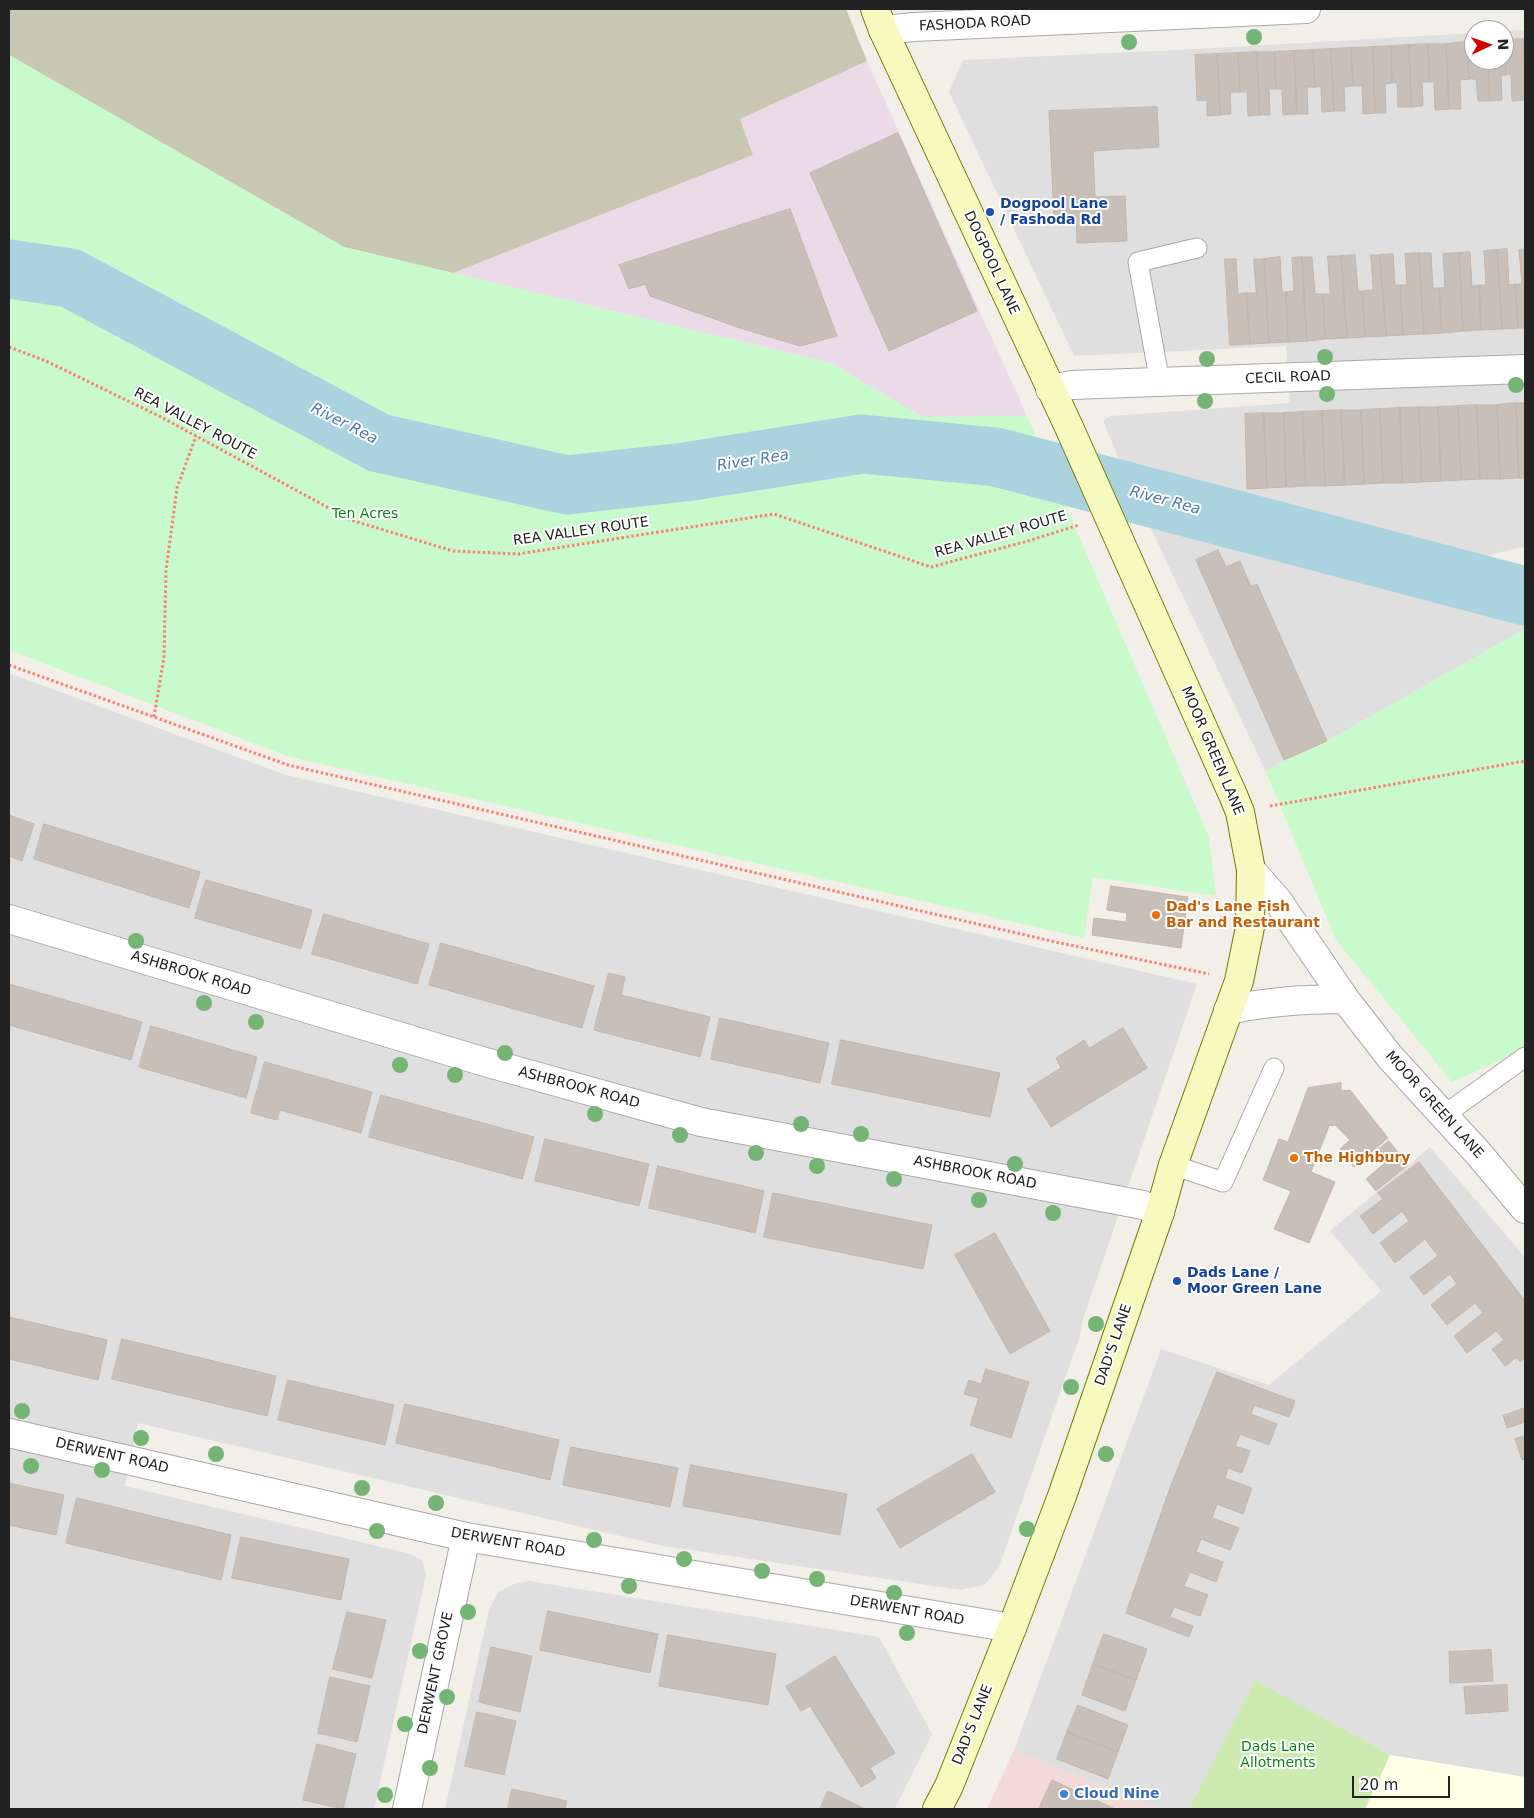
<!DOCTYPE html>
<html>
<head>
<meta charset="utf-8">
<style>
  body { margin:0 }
  #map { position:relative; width:1534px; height:1818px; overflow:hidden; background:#f2efe9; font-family:"DejaVu Sans",sans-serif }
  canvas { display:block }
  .frame { position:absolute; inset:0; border:10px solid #222; pointer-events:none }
  .north { position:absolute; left:1464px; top:20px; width:50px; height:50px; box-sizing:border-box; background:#fff; border:1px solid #a7a7a7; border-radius:50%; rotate:87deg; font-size:14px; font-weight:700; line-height:20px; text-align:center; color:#222 }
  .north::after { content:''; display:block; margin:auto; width:18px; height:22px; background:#d40000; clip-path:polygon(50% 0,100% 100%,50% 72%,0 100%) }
  .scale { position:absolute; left:1352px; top:1776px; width:98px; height:22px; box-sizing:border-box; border:2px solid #222; border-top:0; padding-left:6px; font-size:15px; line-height:18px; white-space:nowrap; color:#222; -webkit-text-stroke:4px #fff; paint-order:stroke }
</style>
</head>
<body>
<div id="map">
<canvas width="1534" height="1818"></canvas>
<div class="frame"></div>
<div class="north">N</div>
<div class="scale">20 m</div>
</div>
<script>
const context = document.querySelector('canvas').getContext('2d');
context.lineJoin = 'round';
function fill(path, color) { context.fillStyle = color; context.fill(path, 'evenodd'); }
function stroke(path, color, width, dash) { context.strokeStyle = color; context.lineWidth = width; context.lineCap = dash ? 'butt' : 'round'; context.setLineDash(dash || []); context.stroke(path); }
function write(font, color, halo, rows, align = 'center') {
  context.font = font + ' "DejaVu Sans",sans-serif'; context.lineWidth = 4; context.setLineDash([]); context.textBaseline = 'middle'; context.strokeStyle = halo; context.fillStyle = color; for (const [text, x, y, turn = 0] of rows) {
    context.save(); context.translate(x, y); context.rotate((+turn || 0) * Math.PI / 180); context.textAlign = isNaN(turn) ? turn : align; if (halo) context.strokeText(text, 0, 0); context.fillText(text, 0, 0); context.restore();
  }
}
const residential = new Path2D(`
  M1525,30V547L1518,548L1469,560L1336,530L1124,471L1103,421L1110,416L1290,403L1286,346L1074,356L949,92L963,60L1196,49L1474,33V60H1504V31Z
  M1144,514L1425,592L1525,613V629L1327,741L1284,760L1266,772Z
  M9,673L286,775L1197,984L1082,1322L1080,1336L999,1567L993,1575L984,1585L961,1590L663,1546L138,1423L125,1486L407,1553L422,1560L426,1575L374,1809H9Z
  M1430,1147L1525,1257V1777L1390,1755L1255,1681L1189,1809H1160L1014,1750L1161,1349L1269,1385L1381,1291L1330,1231Z
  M529,1581L879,1637L932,1734L895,1809H445L489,1610L498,1592L514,1584Z`);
const commercial = new Path2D(`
  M1014,1750L1160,1809H987Z`);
const industrial = new Path2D(`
  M867,61L1027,416L922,417L831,363L453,273L753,155L740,119Z`);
const education = new Path2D(`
  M1390,1755L1525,1777V1809H1365Z`);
const construction = new Path2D(`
  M9,9H846L867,61L740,119L753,155L453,273L344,247L9,55Z`);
const grass = new Path2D(`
  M1255,1680L1390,1755L1365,1809H1189Z`);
const park = new Path2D(`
  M9,55L344,247L831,363L922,417L1027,416L1209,837L1216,896L1093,877L1084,938L290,757L9,650Z
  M1525,629V1047L1512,1055L1452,1082L1336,940L1266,772L1284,760L1327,741Z`);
const river = new Path2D(`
  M9,269L70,278L379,443L567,485L685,472L862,444L996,457L1525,596`);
const building = new Path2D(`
  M1524,39L1525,100L1512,101L1511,74L1506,75L1505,40Z
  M1504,40L1506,75H1501L1502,100L1490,101L1488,60H1504Z
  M1467,42H1474V60H1488L1490,101H1478L1476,79H1469Z
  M1467,42L1469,79L1460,80L1461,109H1449L1446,44Z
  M1428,44H1446L1449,109L1435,110L1434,81L1430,82Z
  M1428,44L1430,82H1422L1423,106L1411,107L1409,45Z
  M1409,45L1411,107H1398L1397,83H1392L1391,46Z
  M1391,46L1392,83L1385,84L1386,113H1375L1373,47Z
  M1373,47L1375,113L1363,114L1362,86H1353L1351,48Z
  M1351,48L1353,86L1344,87L1345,111H1334L1331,49Z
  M1331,49L1334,111L1322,112L1321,86L1315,87L1313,50Z
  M1313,50L1315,87H1307L1308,114H1297L1294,51Z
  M1294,51L1297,114L1283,115L1282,89H1276L1274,52Z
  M1257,52H1274L1276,89H1269L1270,115H1260Z
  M1257,52L1260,115L1248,116L1247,92H1240L1238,53Z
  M1238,53L1240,92H1230L1231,114L1220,115L1217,54Z
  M1217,54L1220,115L1207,116V100L1197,101L1195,55Z
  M1157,107L1159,147L1093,151L1095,197L1125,196L1127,241L1077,243L1076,218L1054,219L1049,111Z
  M898,133L977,311L889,351L810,173Z
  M790,209L837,336L800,346L740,328L650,296L645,284L629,289L619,265Z
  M1507,249L1509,285L1515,284L1518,328L1502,329L1497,250Z
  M1525,249V328H1518L1515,284H1522L1519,250Z
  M1497,250L1502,329L1481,330L1479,285H1486L1484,251Z
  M1470,252L1472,286L1479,285L1481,330L1463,331L1459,253Z
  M1419,253H1431L1433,288H1439L1442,333L1424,334Z
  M1419,253L1424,334L1403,335L1400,285H1407L1405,254Z
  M1459,253L1463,331L1442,333L1439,288L1445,287L1443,254Z
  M1393,254L1395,285H1400L1403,335L1386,336L1380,255Z
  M1355,255L1358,291H1362L1365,337L1347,338L1341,256Z
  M1371,255H1380L1386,336L1365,337L1362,291L1373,290Z
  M1328,256H1341L1347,338L1325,339L1323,294H1330Z
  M1280,257L1282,292H1286L1288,342L1269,343L1264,259Z
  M1302,257H1312L1315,294H1323L1325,339L1307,341Z
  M1302,257L1307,341L1288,342L1286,292L1294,291L1292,258Z
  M1225,259H1236L1238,294L1246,293L1250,344L1230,345Z
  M1254,259H1264L1269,343L1250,344L1246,293H1256Z
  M1516,403H1525V478H1519Z
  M1516,403L1519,478L1500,479L1497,405Z
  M1477,405H1497L1500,479H1480Z
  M1477,405L1480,479L1461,480L1458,406Z
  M1458,406L1461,480L1441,481L1438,407Z
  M1419,407H1438L1441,481L1422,482Z
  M1419,407L1422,482L1402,483L1400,408Z
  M1400,408L1402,483H1383L1380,409Z
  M1380,409L1383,483L1364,484L1361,410Z
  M1341,410H1361L1364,484L1345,485Z
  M1341,410L1345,485L1325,486L1322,411Z
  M1322,411L1325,486H1306L1302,412Z
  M1302,412L1306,486L1286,487L1284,413Z
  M1264,413H1284L1286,487L1267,488Z
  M1264,413L1267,488L1247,489L1245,414Z
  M1218,550L1226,567L1240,561L1251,587L1257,584L1327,741L1284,760L1196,560Z
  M9,815L34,824L22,861L9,856Z
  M44,824L200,872L189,908L34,859Z
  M206,880L312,910L301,949L195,918Z
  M1111,886L1188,897L1181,948L1092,935L1094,918L1126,922L1127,913L1107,910Z
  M324,914L429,944L417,984L312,954Z
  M441,943L594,986L582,1028L429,985Z
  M609,973L625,977L621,995L710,1017L700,1057L594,1030Z
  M9,984L142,1022L131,1060L9,1025Z
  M720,1018L829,1043L820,1083L711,1059Z
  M151,1026L257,1057L246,1098L139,1067Z
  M1123,1028L1147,1068L1051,1127L1027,1089L1061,1068L1056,1058L1084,1040L1089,1048Z
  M841,1040L1000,1073L990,1117L832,1084Z
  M265,1062L372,1092L361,1133L280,1110L277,1120L251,1113Z
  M1341,1083V1091L1350,1090L1388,1138L1354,1167L1340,1149L1350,1140L1335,1125L1329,1126L1311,1172L1335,1182L1309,1243L1274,1229L1291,1191L1263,1180L1279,1139L1288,1142L1308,1088Z
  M381,1095L534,1137L522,1179L369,1137Z
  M545,1139L649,1164L639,1206L535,1181Z
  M1389,1141L1408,1165L1376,1191L1366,1179L1385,1163L1375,1152Z
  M1419,1162L1525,1301V1358L1520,1362L1517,1357L1505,1366L1492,1349L1504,1340L1496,1331L1467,1353L1454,1336L1483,1313L1475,1303L1447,1325L1431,1305L1457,1284L1450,1274L1424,1295L1410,1277L1438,1256L1425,1239L1395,1263L1380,1243L1409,1221L1402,1211L1373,1234L1360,1216L1383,1199L1378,1193Z
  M658,1166L764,1191L755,1233L649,1208Z
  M773,1193L932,1225L923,1269L764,1237Z
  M995,1233L1050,1331L1010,1354L955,1255Z
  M9,1317L107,1340L98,1380L9,1359Z
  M122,1339L276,1376L267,1416L112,1379Z
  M986,1369L1029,1382L1011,1438L970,1425L979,1398L964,1394L969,1380L981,1384Z
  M1217,1372L1295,1401L1289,1417L1254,1405L1251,1414L1277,1424L1269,1445L1240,1434L1235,1446L1250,1451L1242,1473L1228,1468L1225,1478L1252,1488L1243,1514L1217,1504L1212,1518L1239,1528L1230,1550L1201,1539L1196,1552L1223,1562L1216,1582L1190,1572L1184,1586L1208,1595L1200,1616L1174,1607L1170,1617L1193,1626L1189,1637L1126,1613L1170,1488Z
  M288,1380L394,1405L385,1445L278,1420Z
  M405,1404L559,1440L550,1480L396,1443Z
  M1525,1408V1422L1507,1428L1503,1416Z
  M1525,1436V1459L1522,1460L1515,1439Z
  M571,1447L678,1468L670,1507L563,1485Z
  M972,1454L995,1492L900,1548L877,1509Z
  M691,1465L847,1494L840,1535L683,1506Z
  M9,1483L64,1495L56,1535L9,1525Z
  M77,1498L231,1535L221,1580L66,1543Z
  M241,1537L349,1559L341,1600L232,1578Z
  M548,1611L658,1634L650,1673L540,1650Z
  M347,1612L386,1620L372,1678L333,1669Z
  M1104,1634L1147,1649L1136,1680L1093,1664Z
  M668,1635L776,1654L768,1705L659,1686Z
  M491,1647L532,1656L520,1712L479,1702Z
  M1491,1650L1493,1681L1450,1683L1449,1652Z
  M835,1656L895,1753L870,1768L876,1778L861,1787L810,1706L801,1711L786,1687Z
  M1093,1664L1136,1680L1125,1711L1082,1695Z
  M330,1677L370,1686L357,1742L318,1733Z
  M1507,1685L1508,1711L1466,1714L1464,1687Z
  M1078,1705L1128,1725L1118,1752L1067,1732Z
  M477,1712L516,1721L504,1775L465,1766Z
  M1067,1732L1118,1752L1108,1779L1057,1759Z
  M317,1744L356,1754L343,1809L303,1800Z
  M1052,1780L1113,1808L1112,1809H1039Z
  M512,1789L567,1801L565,1809H508Z
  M828,1791L865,1809H820Z`);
const path = new Path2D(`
  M9,347L46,361L161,417L351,520L453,551L518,554L774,514L931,567L1028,541L1079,525
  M9,665L288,765L1060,943L1209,974
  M154,717L164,657L166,570L177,488L196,436
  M1270,806L1525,761`);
const lane = new Path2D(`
  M1160,383L1138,262L1197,248
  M1444,1115L1525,1057
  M1173,1165L1223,1182L1274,1068`);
const street = new Path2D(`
  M883,30L914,27L1306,9
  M1050,389L1072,385L1525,369
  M1251,870L1278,901L1345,999L1390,1057L1478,1153L1525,1209
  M9,919L485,1062L701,1122L1143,1205L1160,1212
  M1228,1010C1265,1002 1306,999 1345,999
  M9,1433L466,1537L1012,1628
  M407,1809L466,1537`);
const secondary = new Path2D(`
  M875,9L883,30L1068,425L1233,795L1240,812L1251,870L1250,927L1239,981L1173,1165L1160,1212L1062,1496L1012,1628L949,1786L937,1809`);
const trees = [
  [1254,37],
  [1129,42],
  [1325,357],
  [1207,359],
  [1516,385],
  [1327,394],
  [1205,401],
  [136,941],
  [204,1003],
  [256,1022],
  [505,1053],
  [400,1065],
  [455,1075],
  [595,1114],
  [801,1124],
  [861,1134],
  [680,1135],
  [756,1153],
  [1015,1164],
  [817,1166],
  [894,1179],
  [979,1200],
  [1053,1213],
  [1096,1324],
  [1071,1387],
  [22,1411],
  [141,1438],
  [216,1454],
  [1106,1454],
  [31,1466],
  [102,1470],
  [362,1488],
  [436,1503],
  [1027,1529],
  [377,1531],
  [594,1540],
  [684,1559],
  [762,1571],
  [817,1579],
  [629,1586],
  [894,1593],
  [468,1612],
  [907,1633],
  [420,1651],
  [447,1697],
  [405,1724],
  [430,1768],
  [385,1795]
];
const markers = [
  [990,212,5,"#1a4fb4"],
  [1156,915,5,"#e8710a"],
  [1294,1158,5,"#e8710a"],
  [1177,1281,5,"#1a4fb4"],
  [1064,1794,5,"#3f7fe0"]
];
const streetNames = [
  ["FASHODA ROAD",975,24,-3],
  ["DOGPOOL LANE",991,263,65],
  ["CECIL ROAD",1288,378,-2],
  ["REA VALLEY ROUTE",195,424,28],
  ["REA VALLEY ROUTE",581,532,-8],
  ["REA VALLEY ROUTE",1001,535,-16],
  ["MOOR GREEN LANE",1212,751,67],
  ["ASHBROOK ROAD",191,974,17],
  ["ASHBROOK ROAD",579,1088,15],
  ["MOOR GREEN LANE",1434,1105,48],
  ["ASHBROOK ROAD",975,1173,11],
  ["DAD'S LANE",1114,1345,-71],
  ["DERWENT ROAD",112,1456,13],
  ["DERWENT ROAD",508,1543,10],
  ["DERWENT ROAD",907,1611,10],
  ["DERWENT GROVE",436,1673,-78],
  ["DAD'S LANE",973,1725,-68]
];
const transitNames = [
  ["Dogpool Lane",1000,204],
  ["/ Fashoda Rd",1000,220],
  ["Dads Lane /",1187,1273],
  ["Moor Green Lane",1187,1289]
];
const parkNames = [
  ["Ten Acres",365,514],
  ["Dads Lane",1278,1747],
  ["Allotments",1278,1763]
];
const foodNames = [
  ["Dad's Lane Fish",1166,907],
  ["Bar and Restaurant",1166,923],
  ["The Highbury",1304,1158]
];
const shopNames = [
  ["Cloud Nine",1074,1794]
];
const waterNames = [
  ["River Rea",344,424,27],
  ["River Rea",753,461,-9],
  ["River Rea",1165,501,15]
];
fill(residential, '#e0dfdf');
fill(commercial, '#f2dad9');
fill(industrial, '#ebdbe8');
fill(education, '#ffffe5');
fill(construction, '#c7c7b4');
fill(grass, '#cdebb0');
fill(park, '#c8facc');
stroke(river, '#aad3df', 59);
fill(building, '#c7bfb8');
stroke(building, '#c4b6ab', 1);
stroke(lane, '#a9a9a9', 21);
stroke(street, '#a9a9a9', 30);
stroke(secondary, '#707d05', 30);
stroke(path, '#fa8072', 3, [2.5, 2.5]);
stroke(lane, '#fff', 19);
stroke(street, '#fff', 28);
stroke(secondary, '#f7fabf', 28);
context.fillStyle = '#74b475';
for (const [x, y] of trees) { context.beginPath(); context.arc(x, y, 8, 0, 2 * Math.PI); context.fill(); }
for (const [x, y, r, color] of markers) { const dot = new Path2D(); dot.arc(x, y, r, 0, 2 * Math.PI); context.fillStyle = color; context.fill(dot); stroke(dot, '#fff', 2); }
write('14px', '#222', '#fff', streetNames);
write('bold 14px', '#164399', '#fff', transitNames, 'left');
write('14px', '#0c8416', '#fff', parkNames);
write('bold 14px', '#c56008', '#fff', foodNames, 'left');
write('bold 14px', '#366cbe', '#fff', shopNames, 'left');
write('italic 15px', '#4a7aab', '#fff', waterNames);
</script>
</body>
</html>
